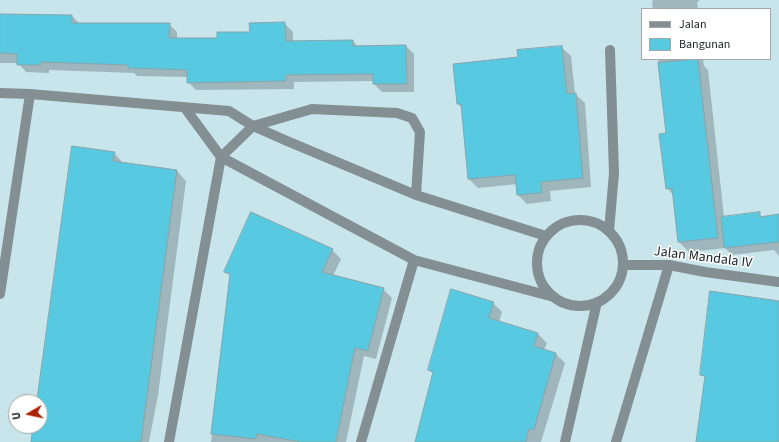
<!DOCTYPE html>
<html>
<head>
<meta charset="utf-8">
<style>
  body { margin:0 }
  #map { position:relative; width:779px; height:442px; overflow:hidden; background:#c7e5eb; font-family:"Source Sans 3",sans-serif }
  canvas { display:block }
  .legend { position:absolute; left:641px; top:8px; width:130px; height:52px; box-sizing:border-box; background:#fff; border:1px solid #a2a7a7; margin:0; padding:5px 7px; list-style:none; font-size:12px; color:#172224 }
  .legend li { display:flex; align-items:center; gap:8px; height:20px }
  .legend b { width:20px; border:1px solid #a2a7a7 }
  .north { position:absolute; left:8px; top:394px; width:40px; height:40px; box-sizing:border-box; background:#fff; border:1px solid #a2a7a7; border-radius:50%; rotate:261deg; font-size:11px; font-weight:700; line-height:16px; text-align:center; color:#172224 }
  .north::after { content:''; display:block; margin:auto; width:14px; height:18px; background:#af2201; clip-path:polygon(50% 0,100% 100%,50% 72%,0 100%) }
</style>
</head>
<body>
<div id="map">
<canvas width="779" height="442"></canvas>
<ul class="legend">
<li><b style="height:5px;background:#838f92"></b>Jalan</li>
<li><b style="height:11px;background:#57c9e0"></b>Bangunan</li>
</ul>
<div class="north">U</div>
</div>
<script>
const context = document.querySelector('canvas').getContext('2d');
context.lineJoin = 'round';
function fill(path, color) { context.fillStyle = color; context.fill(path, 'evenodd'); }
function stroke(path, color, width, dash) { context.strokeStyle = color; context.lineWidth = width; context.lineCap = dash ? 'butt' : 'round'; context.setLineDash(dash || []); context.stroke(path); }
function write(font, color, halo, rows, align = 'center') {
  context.font = font + ' "Source Sans 3",sans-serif'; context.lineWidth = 3; context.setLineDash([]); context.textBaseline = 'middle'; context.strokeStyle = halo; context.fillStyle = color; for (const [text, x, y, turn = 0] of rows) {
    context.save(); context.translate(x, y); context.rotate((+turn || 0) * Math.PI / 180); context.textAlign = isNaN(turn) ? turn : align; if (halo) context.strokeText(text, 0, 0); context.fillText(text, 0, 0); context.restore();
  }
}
const shadow = new Path2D(`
  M654,0H699V1L697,2L698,9H653L652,1Z
  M0,15L72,16L80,24H169L177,32V39H218L251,33L285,24L293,32V42L353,41L358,47L406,46L414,54V92H382L374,84V81L294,82V89L196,90L188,82V77L137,76L134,73L49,70V73L26,72L18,63H0Z
  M561,47L571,56L575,94L585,103L591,187L550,191L551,201L527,204L518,195L517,184L478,188L469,179L462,108L458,104L519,58Z
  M658,59H703L704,66L708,70L724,217L759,214L763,217L779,215V256L774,250L732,255L725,248L689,252L679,242L674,196L667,188V134Z
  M72,147L114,153L123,163L177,171L186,181L158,395L149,442H31L34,426H40V402H37Z
  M332,250L341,259L333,276L383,289L392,298L376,359L364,356L346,442H211L231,277L225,271Z
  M493,303L502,312L499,322L538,334L547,343L544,350L556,354L565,363L541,442H416L434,374L429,370Z`);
const building = new Path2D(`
  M0,14L72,15V23H170L169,38H217V32H250L249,23L285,22L286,41L353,40V46L406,45L407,84H373V74L286,75V81L187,83V70L128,68V65L41,62V65H17V54L0,53Z
  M562,46L567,94L576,93L583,178L541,182L542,193L517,195L515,175L468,179L461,104H457L453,64L518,57L517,50Z
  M698,59L718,238L678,242L672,188L666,189L659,134L666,133L658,63Z
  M72,146L115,152L113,161L177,170L141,442H31L33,426H40V402H37Z
  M251,212L333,249L322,272L384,288L368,351L355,348L336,442H301L257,434L256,439L211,434L230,274L224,272Z
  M760,212V217L779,214V242L724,248L721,217Z
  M451,289L494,302L489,318L538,333L534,346L556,353L534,430L529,429L526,442H415L433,372L428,370Z
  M710,291L779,301V442H696L705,376L700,375Z`);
const street = new Path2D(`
  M0,93L30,94L229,111L253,126L287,141L416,195L546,236
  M185,108L221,157L414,260L554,297
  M537 263a43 43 0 1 1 86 0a43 43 0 1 1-86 0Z
  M609,231L614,173L610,50
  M623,265H669L705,272L779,282
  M0,294L30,94
  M169,442L221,157L253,126L312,109L397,113L412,118L420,132L416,195
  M361,442L414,260
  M565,442L597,302
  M616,442L669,265`);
const streetNames = [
  ["Jalan Mandala IV",703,258,7]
];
fill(shadow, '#0003');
fill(building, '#57c9e0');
stroke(building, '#88a4aa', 1);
stroke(street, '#838f92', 10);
write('14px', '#172224', '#fff', streetNames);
</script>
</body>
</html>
